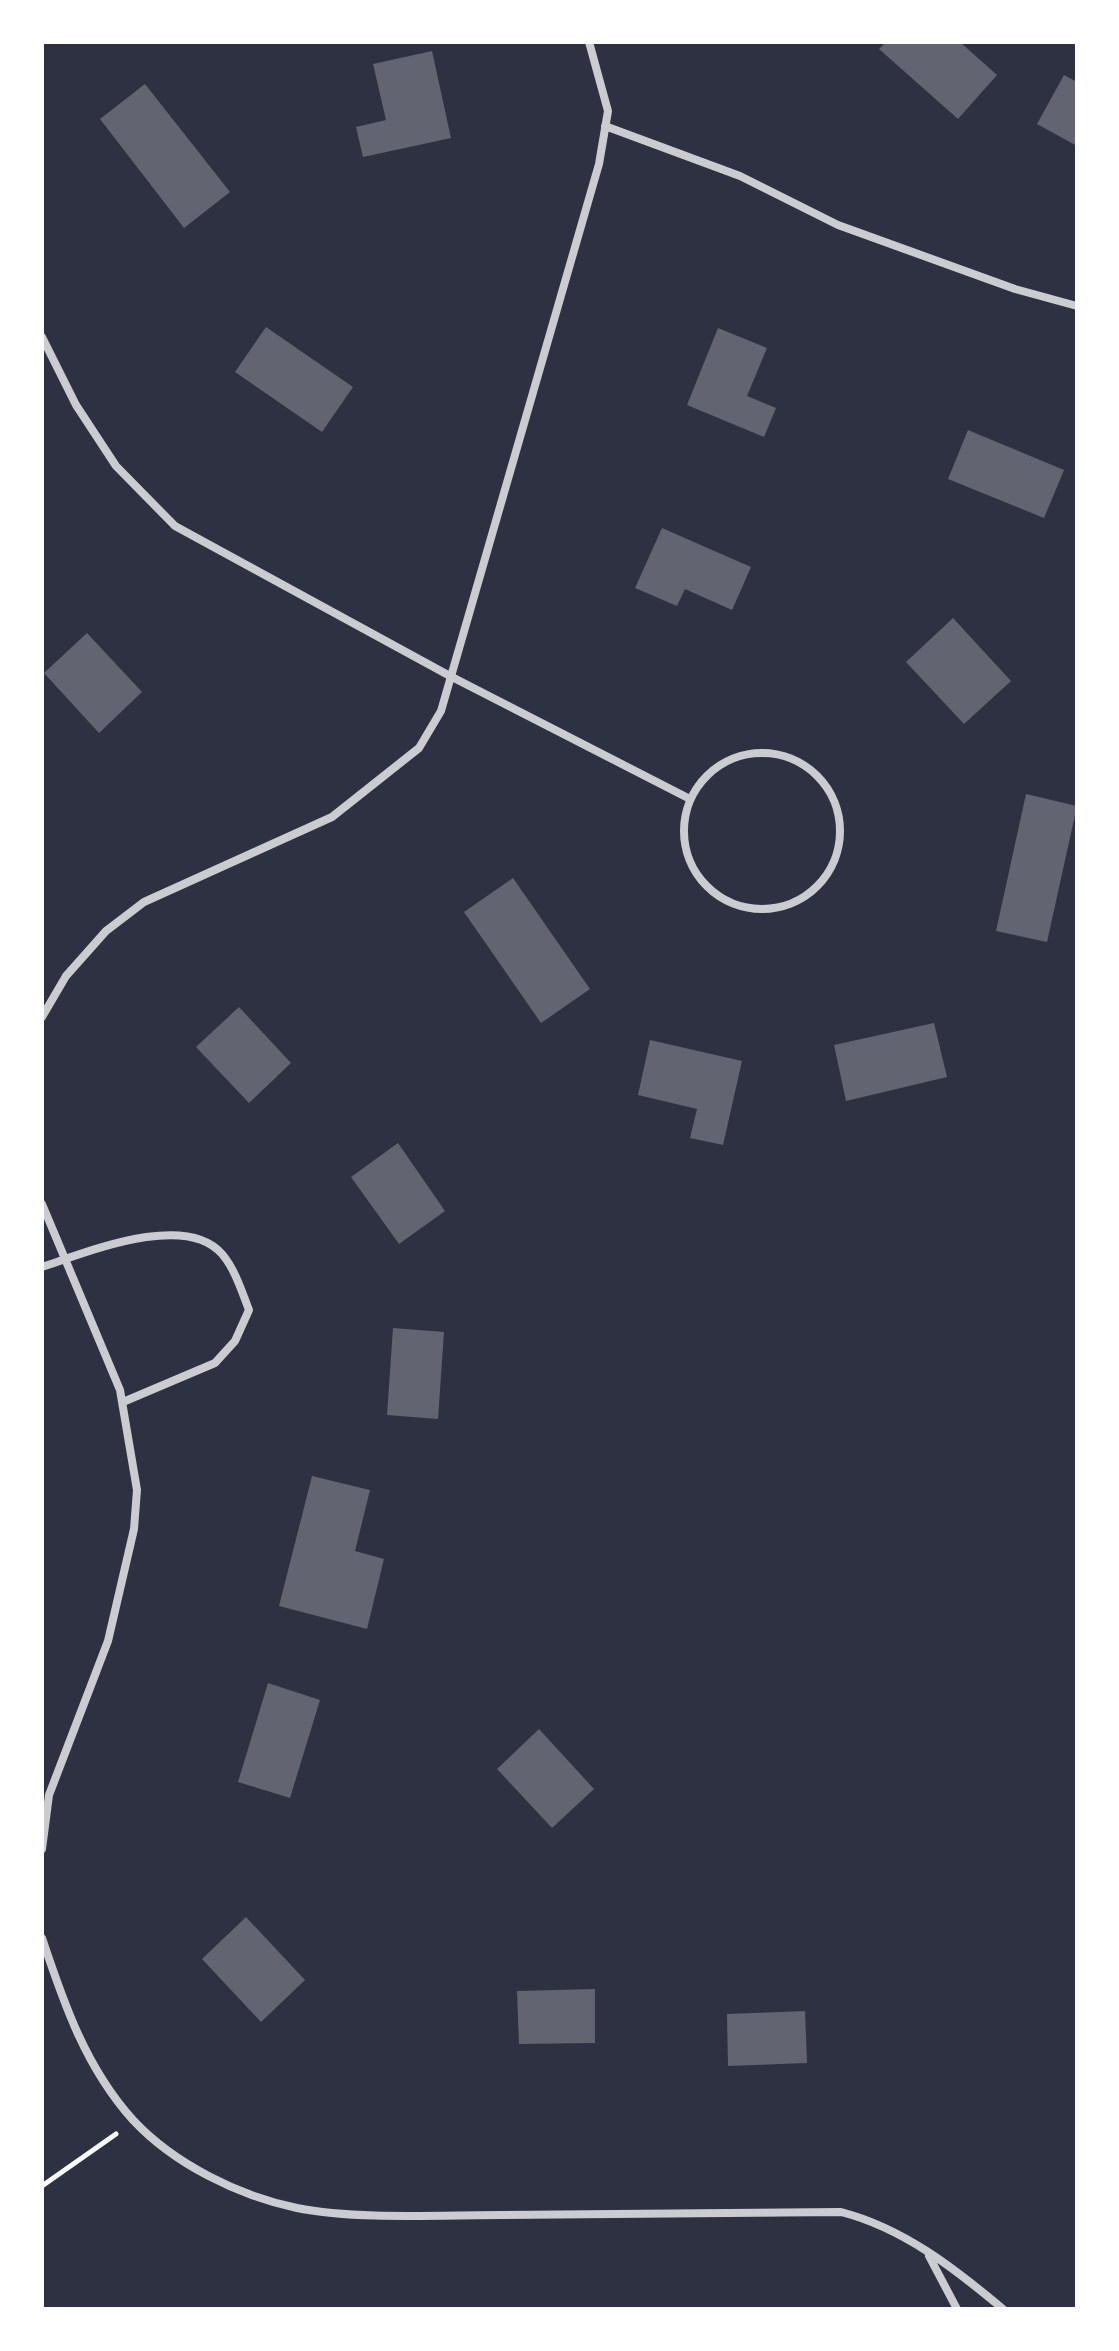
<!DOCTYPE html>
<html>
<head>
<meta charset="utf-8">
<style>
  body { margin:0 }
  #map { position:relative; width:1119px; height:2351px; overflow:hidden; background:#2d3142; font-family:"Exo 2",sans-serif }
  canvas { display:block }
  .frame { position:absolute; inset:0; border:44px solid #fff; pointer-events:none }
</style>
</head>
<body>
<div id="map">
<canvas width="1119" height="2351"></canvas>
<div class="frame"></div>
</div>
<script>
const context = document.querySelector('canvas').getContext('2d');
context.lineJoin = 'round';
function fill(path, color) { context.fillStyle = color; context.fill(path, 'evenodd'); }
function stroke(path, color, width, dash) { context.strokeStyle = color; context.lineWidth = width; context.lineCap = dash ? 'butt' : 'round'; context.setLineDash(dash || []); context.stroke(path); }
const building = new Path2D(`
  M886,42H960L997,75L958,119L879,49Z
  M432,51L451,138L363,157L356,127L386,120L373,64Z
  M1064,75L1077,82V146L1037,124Z
  M145,84L230,192L184,228L100,119Z
  M266,327L353,387L322,432L235,372Z
  M718,328L767,348L747,396L776,408L764,437L687,405Z
  M968,430L1064,470L1044,518L948,479Z
  M662,528L751,567L732,610L685,589L677,606L635,588Z
  M953,618L1011,681L964,724L906,662Z
  M87,633L142,692L99,733L44,673Z
  M1026,794L1077,806L1047,942L996,931Z
  M513,878L590,989L541,1023L464,912Z
  M239,1007L291,1063L249,1103L196,1047Z
  M934,1023L947,1077L846,1101L834,1045Z
  M650,1040L742,1061L723,1145L690,1138L697,1109L638,1095Z
  M398,1143L445,1211L399,1244L351,1177Z
  M393,1328L444,1332L438,1419L387,1415Z
  M312,1476L370,1490L355,1551L384,1559L367,1629L279,1606Z
  M268,1683L320,1700L290,1798L238,1782Z
  M539,1729L594,1789L552,1828L497,1769Z
  M246,1917L305,1980L261,2022L202,1959Z
  M595,1989V2043L519,2044L517,1991Z
  M805,2011L807,2063L728,2066L727,2014Z`);
const path = new Path2D(`
  M42,2186L116,2134`);
const minor = new Path2D(`
  M605,126L740,176L838,225L1015,289L1077,306
  M42,337L76,405L116,466L175,526L450,676L690,799
  M684 831a78 78 0 1 1 156 0a78 78 0 1 1-156 0Z
  M42,1017L66,976L106,931L144,902L332,817L419,748L441,711L599,164L608,111L589,42
  M42,1204L120,1390L137,1490L134,1529L108,1641L49,1795L42,1849
  M42,1267C85,1253 185,1211 222,1254C235,1269 242,1292 249,1310L235,1341L215,1363L123,1402
  M42,1938C64,2004 86,2068 133,2120C174,2164 239,2196 297,2208C357,2220 440,2215 502,2215C615,2214 728,2213 841,2212C903,2228 954,2268 1003,2309
  M929,2256L957,2309`);
fill(building, '#626471');
stroke(path, '#fff', 5);
stroke(minor, '#caccd0', 8);
</script>
</body>
</html>
